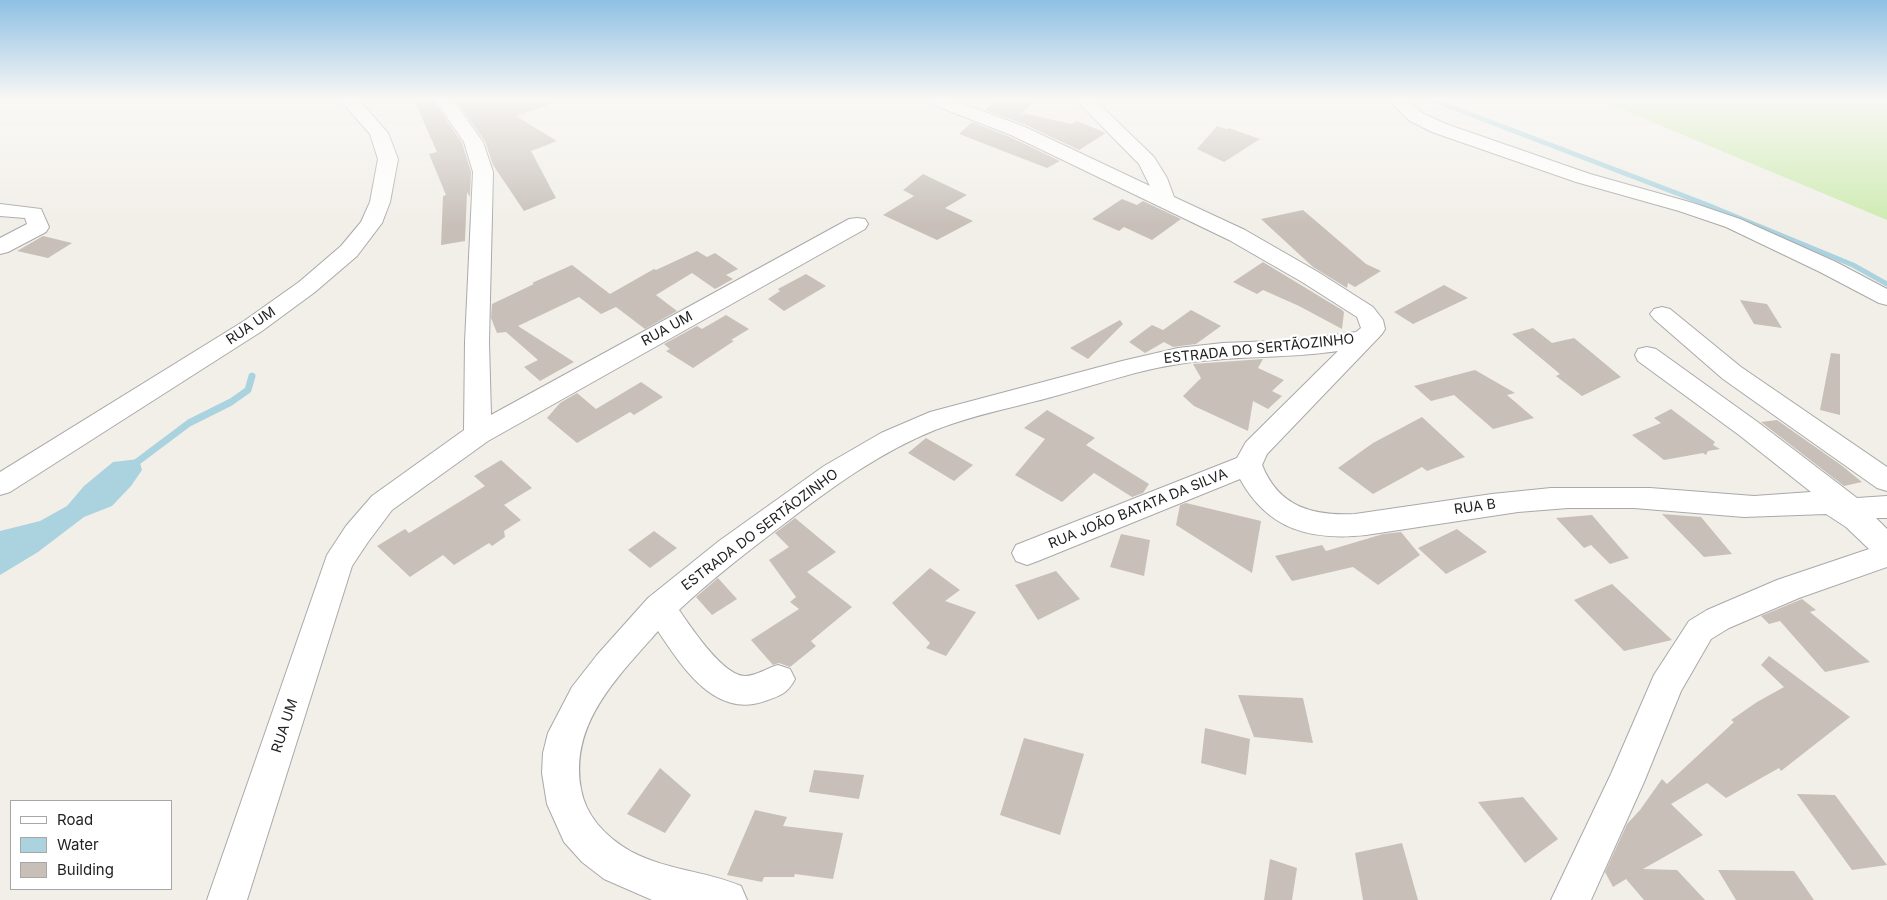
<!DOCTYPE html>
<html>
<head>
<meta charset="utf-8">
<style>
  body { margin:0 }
  #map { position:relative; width:1887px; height:900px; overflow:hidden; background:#f2efe9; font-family:Inter,sans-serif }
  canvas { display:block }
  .legend { position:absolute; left:10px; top:800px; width:162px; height:90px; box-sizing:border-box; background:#fff; border:1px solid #a7a7a7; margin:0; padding:6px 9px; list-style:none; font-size:15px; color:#222 }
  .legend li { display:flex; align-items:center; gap:10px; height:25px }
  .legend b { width:25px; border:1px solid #a7a7a7 }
</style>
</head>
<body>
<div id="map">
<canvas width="1887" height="900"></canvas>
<ul class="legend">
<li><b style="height:6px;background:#fff"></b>Road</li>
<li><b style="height:14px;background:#aad3df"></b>Water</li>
<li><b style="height:14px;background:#c7bfb8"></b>Building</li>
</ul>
</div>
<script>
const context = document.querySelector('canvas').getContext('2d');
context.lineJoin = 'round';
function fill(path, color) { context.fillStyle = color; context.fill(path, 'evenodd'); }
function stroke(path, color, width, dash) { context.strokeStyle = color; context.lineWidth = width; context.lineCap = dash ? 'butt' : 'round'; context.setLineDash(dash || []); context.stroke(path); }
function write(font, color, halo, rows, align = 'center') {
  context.font = font + ' Inter,sans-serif'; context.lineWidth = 4.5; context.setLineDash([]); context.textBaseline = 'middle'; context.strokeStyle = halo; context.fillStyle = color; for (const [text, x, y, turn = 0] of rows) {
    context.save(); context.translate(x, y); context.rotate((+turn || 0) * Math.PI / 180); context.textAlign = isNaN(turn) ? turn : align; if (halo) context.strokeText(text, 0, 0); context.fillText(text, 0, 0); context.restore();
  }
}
const grass = new Path2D(`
  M1599,100H1887V220Z`);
const water = new Path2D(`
  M139,459L142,470L131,486L112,506L84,517L38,552L0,575V531L40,521L67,506L84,486L113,462Z`);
const streamFar1 = new Path2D(`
  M1433,100L1705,204L1853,265L1887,284`);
const stream = new Path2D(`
  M133,465L189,423L231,402L248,390L252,376`);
const building = new Path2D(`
  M414,100H433L462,143L471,172L470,197L467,192L465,241L441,245L443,196L446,195L429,154L437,152Z
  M455,100H552V104L516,116L557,141L531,151L556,198L524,211L493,165L485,141Z
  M995,100H1035L1022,113L1072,124L1077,121L1106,133L1079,150L1026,125L985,110Z
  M972,122L1010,137L1060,161L1047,168L959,134Z
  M1217,126L1227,129L1229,128L1260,139L1224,162L1197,149Z
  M923,174L967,195L945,208L973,221L937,240L883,215L914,196L903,190Z
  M1122,199L1137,205L1143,201L1181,219L1152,240L1124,227L1119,231L1092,219Z
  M1303,210L1366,264L1381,271L1355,287L1348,283L1347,288L1313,267L1261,219Z
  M43,236L72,243L48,258L17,251Z
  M697,251L707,257L715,253L738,269L726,275L733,279L715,289L692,273L656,295L677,311L645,329L616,307L601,314L579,297L518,326L574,362L540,381L524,367L538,360L506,332L497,333L491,318L492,304L534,284L532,283L572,265L610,294L654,269L656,270Z
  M1263,262L1342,310L1344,312L1342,329L1299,306L1263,290L1257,294L1233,282Z
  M806,274L826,286L784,311L768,299L780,291L778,289Z
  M1444,285L1468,298L1413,324L1394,312Z
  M1740,300L1767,304L1782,328L1754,324Z
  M1191,310L1221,326L1196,344L1173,347L1164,342L1145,353L1129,342L1152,325L1163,330Z
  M726,315L749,329L731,340L734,341L693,368L666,351L670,349L664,344L697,326L702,329Z
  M1120,320L1123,324L1088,359L1070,348Z
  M1533,328L1552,343L1574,338L1621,377L1582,396L1556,376L1560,374L1512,334Z
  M1831,353L1840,354V415L1820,410Z
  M1263,359L1258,368L1284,380L1272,391L1282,396L1268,409L1253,401L1248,431L1194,406L1183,396L1201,378L1193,364Z
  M1475,370L1515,393L1507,395L1534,418L1493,429L1454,395L1431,401L1414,386Z
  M641,382L663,397L634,415L630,412L577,443L547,418L560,403L577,393L596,409Z
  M1671,409L1715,442L1713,445L1720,449L1708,451L1706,455L1703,453L1664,460L1632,435L1661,423L1654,418Z
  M1047,410L1095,438L1086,445L1149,484L1143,493L1132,497L1094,473L1062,502L1015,475L1045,439L1024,428Z
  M1422,417L1465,457L1427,471L1422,467L1373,494L1338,468L1373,443Z
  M1777,420L1841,465L1862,482L1844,486L1761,422Z
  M926,438L973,465L954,481L908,453Z
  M501,460L532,488L504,505L521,520L504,531L505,537L492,546L489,543L454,565L443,555L410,577L377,546L405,529L409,533L485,486L474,476Z
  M1186,503L1261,521L1252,573L1176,525L1180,505Z
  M1662,514L1701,517L1732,554L1704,557Z
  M1592,515L1629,558L1610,564L1591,545L1584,548L1556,518Z
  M795,518L836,552L807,572L852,607L811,641L816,646L790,667L779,663L773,665L751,640L799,609L790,602L796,597L769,560L789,547L775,533Z
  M1457,529L1487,552L1446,574L1418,548Z
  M654,531L677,548L650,568L628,550Z
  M1401,532L1420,555L1378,585L1353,567L1292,581L1275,556L1322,545L1326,551L1383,534Z
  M1121,534L1150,540L1144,576L1110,567Z
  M930,568L960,590L945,601L976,612L946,656L926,648L930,643L892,603Z
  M1056,571L1080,599L1038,620L1015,585Z
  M718,578L737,599L712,615L696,597Z
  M1612,584L1672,640L1624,651L1574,600Z
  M1802,599L1816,610L1810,612L1870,662L1825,672L1780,621L1769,624L1761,616Z
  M1769,656L1850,717L1781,771L1779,768L1726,798L1707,783L1671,804L1703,835L1643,869L1677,870L1705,900H1644L1626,879L1613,887L1605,872L1627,824L1640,810L1662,779L1667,784L1734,722L1731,720L1757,702L1784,687L1761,665Z
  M1238,695L1303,698L1313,743L1254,737Z
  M1205,728L1250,739L1246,775L1201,763Z
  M1024,738L1084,754L1060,835L1000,815Z
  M660,768L691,795L665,833L627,814Z
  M814,770L864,775L859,799L809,792Z
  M1797,794L1835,795L1887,865L1852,870Z
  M1523,797L1558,839L1525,863L1478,802Z
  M755,810L787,817L783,826L843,833L833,879L795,874L794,877H764L762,882L727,875Z
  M1402,843L1418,900H1363L1355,853Z
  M1270,859L1297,868L1292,900H1264Z
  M1718,870L1794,871L1814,900H1736Z`);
const minor = new Path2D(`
  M340,100H359L388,133L398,159L390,202L382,223L357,256L315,292L262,331L10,492L0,495V472L244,321L299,282L341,246L361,222L370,202L378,159L370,134Z
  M435,100H453L483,142L493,172L489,342L491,415L849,219L857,218L865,219L868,224L865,229L488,441L392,510L368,542L352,566L247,900H207L327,555L346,526L372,496L464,430L465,342L473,172L464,142Z
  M928,100H953L1025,127L1150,186L1139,164L1076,100H1095L1154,157L1167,178L1174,197L1245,230L1318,272L1373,307L1383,320L1385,329L1382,334L1267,454L1262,465C1279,507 1312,516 1355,514L1492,494L1551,488H1650L1754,496L1811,492L1739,435L1638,361L1635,355L1638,349L1647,347L1656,349L1759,423L1857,498L1887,496V518H1876L1887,529V567L1799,598L1729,628L1711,639L1681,691L1644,782L1591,900H1551L1611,774L1654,675L1689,621L1707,610L1777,580L1869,549L1846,527L1826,514L1744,517L1634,508H1568L1518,512L1366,535C1311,541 1268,530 1240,479L1038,561L1027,565L1016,561L1012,553L1016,545L1237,458L1246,442L1338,351C1285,359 1232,355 1179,364C1138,370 1099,384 1059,395C1017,407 975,414 935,430C880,452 831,488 784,524C748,551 712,579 679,610C691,627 723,676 745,676C756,676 767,668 778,665L790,669L795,679C788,693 780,696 765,701C715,719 682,667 658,631C618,677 569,723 581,789C586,817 607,838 632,852C666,870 706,871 741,886L747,900H652L604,879L582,862L564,842L547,804L542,773L543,753L548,733L572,687L597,655L648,598L719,541L824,466L881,433L930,412L1122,361L1178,348L1223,343L1298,340L1356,332L1361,328L1357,317L1302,282L1229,240L1011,135L931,104Z
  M1388,100H1407L1422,113L1446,124L1590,174L1693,203L1740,219L1836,262L1887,289V305L1879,303L1820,272L1726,227L1679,211L1576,182L1432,132L1410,121Z
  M0,204L41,209L49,227L46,232L8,252L0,254V238L27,224L25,218L0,216Z
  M1662,307L1670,309L1741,367L1887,467V491L1877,488L1723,379L1654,319L1650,314L1654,309Z`);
const streetNames = [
  ["RUA UM",251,326,-34],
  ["RUA UM",667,329,-29],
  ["ESTRADA DO SERTÃOZINHO",1259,349,-6],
  ["RUA B",1475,507,-8],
  ["RUA JOÃO BATATA DA SILVA",1138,509,-22],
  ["ESTRADA DO SERTÃOZINHO",760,530,-37],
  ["RUA UM",285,726,-72]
];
fill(grass, '#cdebb0');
fill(water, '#aad3df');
stroke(streamFar1, '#aad3df', 5);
stroke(stream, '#aad3df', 7);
fill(building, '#c7bfb8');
stroke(minor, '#a9a9a9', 2);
fill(minor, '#fff');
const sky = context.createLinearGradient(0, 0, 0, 226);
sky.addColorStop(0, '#8fc0e4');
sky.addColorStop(0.44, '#f9f8f5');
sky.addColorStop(1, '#f9f8f500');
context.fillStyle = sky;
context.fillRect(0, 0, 1887, 226);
write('14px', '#222', '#fff', streetNames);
</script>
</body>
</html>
